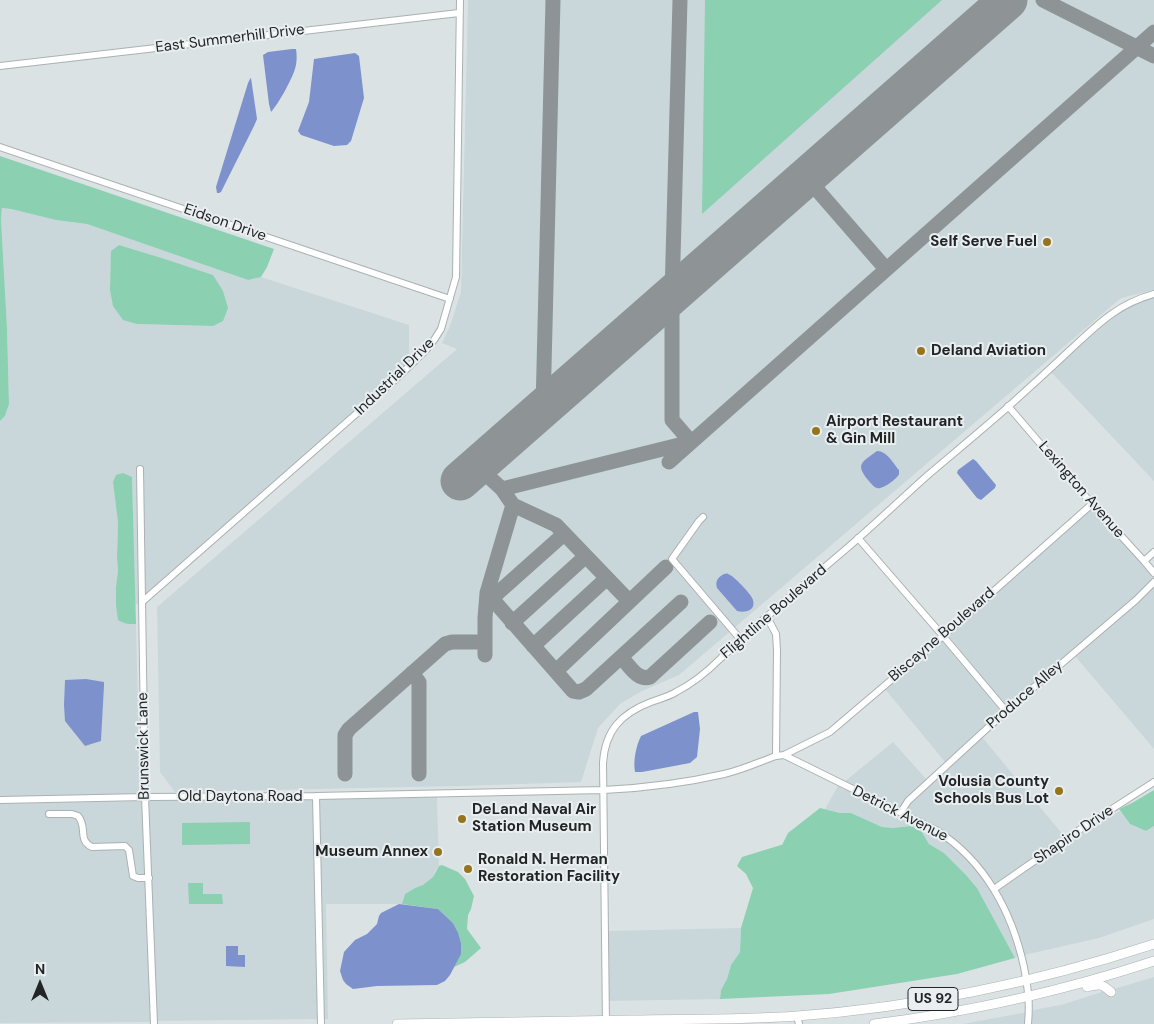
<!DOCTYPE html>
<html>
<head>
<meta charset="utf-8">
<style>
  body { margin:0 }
  #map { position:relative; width:1154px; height:1024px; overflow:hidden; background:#dbe2e4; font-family:"DM Sans",sans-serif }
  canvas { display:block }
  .north { position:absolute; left:15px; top:959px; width:50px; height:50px; -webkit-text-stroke:4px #e9eff1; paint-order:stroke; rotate:0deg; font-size:14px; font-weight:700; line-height:20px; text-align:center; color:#222425 }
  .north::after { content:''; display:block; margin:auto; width:18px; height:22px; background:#222425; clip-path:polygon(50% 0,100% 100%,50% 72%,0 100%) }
</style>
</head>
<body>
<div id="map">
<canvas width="1154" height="1024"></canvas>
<div class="north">N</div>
</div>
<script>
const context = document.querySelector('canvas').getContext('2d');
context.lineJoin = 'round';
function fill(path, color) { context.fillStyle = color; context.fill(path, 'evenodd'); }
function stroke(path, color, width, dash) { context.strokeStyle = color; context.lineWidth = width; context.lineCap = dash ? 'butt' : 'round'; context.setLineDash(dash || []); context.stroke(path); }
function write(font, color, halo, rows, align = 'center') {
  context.font = font + ' "DM Sans",sans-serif'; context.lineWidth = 4; context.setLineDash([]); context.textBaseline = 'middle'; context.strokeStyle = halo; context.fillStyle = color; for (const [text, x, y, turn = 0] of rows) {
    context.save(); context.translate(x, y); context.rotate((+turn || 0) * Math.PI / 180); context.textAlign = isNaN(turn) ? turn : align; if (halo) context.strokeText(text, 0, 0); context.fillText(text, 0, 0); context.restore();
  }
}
const built = new Path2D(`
  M468,0H1154V290L1121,298L679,675L640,692L620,704L598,728L581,782L461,786L175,792L160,772L157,607L457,349L442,343L450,326L461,292Z
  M2,208L11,209L56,220L87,224L248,280L261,277L409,325V362L395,376L145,595L144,529L140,600L139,601V602L135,606L132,477L113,482L118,523L117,558L118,571L116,587L130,625L136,624L140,794L0,797V421L5,416L9,404L7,328L1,219ZM119,245L165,259L213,275V326L137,324L110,290L111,263ZM104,682L101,741L85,746Z
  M1154,297V481L1051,372L1108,320L1127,308L1143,300Z
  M1091,508L1142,563L1154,578L1134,598L1006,706L948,636Z
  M1154,587V749L1075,656L1138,603Z
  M943,640L1001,710L945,762L885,689Z
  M982,737L1064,836L995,885L975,860L952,837L937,827L905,811L910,804Z
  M893,742L927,780L906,799L900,808L844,782Z
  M838,786L935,833L956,848L972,864L992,891L1005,916L1016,948L1018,957L1015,958L977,888L966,875L944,853L929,844L922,832L911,826L893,828L882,827L851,813H840L825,809Z
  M437,797L439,866L435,871L433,877L423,886L415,888L405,894L402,904H326L328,1019H323L319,799Z
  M313,800L318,1019L156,1021L148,801Z
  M142,801L145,875L136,873L132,849L125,843H93L89,842L87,838L85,821L79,813L72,811H47L46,817H71L76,819L80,823L81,841L86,847L91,850L124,849L126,852L137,881H146L151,1022L0,1023V804Z
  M1120,811L1130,824L1146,831L1154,826V919L1099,938L1024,955L1022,945L1010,913L998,890L1075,837Z
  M741,928L740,952L731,965L727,979L721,990L720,999L608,1001V931Z
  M1154,977V1024H1031L1033,1010L1061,1005L1105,991L1108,995L1111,997L1113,996L1114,989Z
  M1027,1012L1026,1024H963Z`);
const green = new Path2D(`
  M705,0H942L702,214Z
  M0,156L274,249L267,267L261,277L248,280L87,224L56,220L11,209L2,208L1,219L7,328L9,404L5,416L0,421Z
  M119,245L165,259L213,275L223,291L228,308L223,321L213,326L137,324L123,320L113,306L110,290L111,251Z
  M123,473L132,477L136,624C129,625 125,624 118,620L116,605V587L118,571L117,558L118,523L113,482L116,475Z
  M1154,790V826L1146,831L1130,824L1119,809L1132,803Z
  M820,808L840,813H851L882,827L893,828L911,826L922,832L929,844L944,853L966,875L977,888L1015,958L957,974L829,994L720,999L721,990L727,979L731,965L740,952L741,928L753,888L746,874L737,866L742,857L781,845H782L788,833Z
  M250,822V844L182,845V823Z
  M442,865L458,872L465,879L474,896L471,909L468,915L467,929L481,948L465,962L454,967L460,954L461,943L453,923L438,909L402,904L405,894L415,888L423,885L433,877L439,866Z
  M188,883H203V894H222L223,904H189Z`);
const water = new Path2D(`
  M292,49H296C297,55 297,63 295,69C291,81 279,103 271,112L269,104L263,55L268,52Z
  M355,53L359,56L364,98L351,141L347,145L334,146L301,135L298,131L309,102L314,59Z
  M251,78L256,112L257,119L254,126L221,192L219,193H217L216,187L248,83L250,79Z
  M877,451C887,451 893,463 899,470C899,471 899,473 899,474C897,479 882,490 877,488C873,487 871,483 868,480C855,464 862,462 877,451Z
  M973,459L976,461L996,485L995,488L981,500L977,498L957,473L958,470Z
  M724,574C725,574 727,573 728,574C733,575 752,595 753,600C756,611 745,613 737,611L717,588C715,581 718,577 724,574Z
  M86,679L104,682V686L101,741L85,746L65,721L64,705L65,680Z
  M694,712H698L700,729L697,757L690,763L642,772H635C633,761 636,746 641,736Z
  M399,904L438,909L453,923L458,933L461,943V954L450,975L445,981L437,985L377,986L353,989L346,984L343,980L340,971L344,952L355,940L367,934L377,924L379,916L381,913Z
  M226,946H238V955H245V967L226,966Z`);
const taxiway = new Path2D(`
  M1043,0L1154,56
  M806,177L886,269
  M543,408L553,0
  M669,462L1154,32
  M477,466L502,489L691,442L672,420V295L680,0
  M513,505L556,525L629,601
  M487,593L573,691L579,692L586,689L681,602
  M491,599L564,534
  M512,623L586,556
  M533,646L607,578
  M485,655V618L487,593L513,505L502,489
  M621,657C629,665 637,681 650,677L710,622
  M556,671L666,567
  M412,673L419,682V774
  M345,774V735L349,729L445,644L452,642H485`);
const runway = new Path2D(`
  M460,481L1008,0`);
const minor = new Path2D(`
  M0,66L459,13
  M0,147L450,299
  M1008,406L1092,504L1144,561L1154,573
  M140,469L145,797L154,1024
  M703,517L699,521L672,559L741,640
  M858,538L943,636L1006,711
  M1144,561L1154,552
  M142,602L397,378L426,350L434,340L441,329L456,277L460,0
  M767,617L776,634L777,650L776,756
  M784,755L936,830C985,861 1012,912 1024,967C1028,989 1030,1001 1028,1024
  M316,796L321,1024
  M0,800L145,797L316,796L604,790C644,788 685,783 724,774C742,770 759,762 776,756L784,755L830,732L943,636L1092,504
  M901,812L908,801L1006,711L1136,600L1154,582
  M49,814H72L78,816C88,827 77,840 92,847L125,846L129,850L133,876L138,878H149
  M994,889L1076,832L1154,782
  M797,1016L799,1024
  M606,1024L603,763C605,730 622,713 651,702C659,699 668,697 676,692C692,684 708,671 721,658C761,620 804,585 846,549C874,525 901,499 928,475C955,452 982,430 1009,406C1029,388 1050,369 1070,350C1097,325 1117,304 1154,294`);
const major = new Path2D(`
  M1087,987C1100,984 1101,983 1111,992
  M397,1024C476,1023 554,1021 632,1020C687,1019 742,1020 797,1016C919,1007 1038,982 1154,944
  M874,1024C969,1012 1063,991 1154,961`);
const markers = [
  [1047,242,5,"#95741c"],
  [921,351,5,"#95741c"],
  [816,431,5,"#95741c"],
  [1059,791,5,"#95741c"],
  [462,819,5,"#95741c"],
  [438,852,5,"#95741c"],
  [468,869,5,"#95741c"]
];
const shields = [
  [933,999,50]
];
const shieldNames = [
  ["US 92",933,999]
];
const streetNames = [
  ["East Summerhill Drive",230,39,-7],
  ["Eidson Drive",225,223,19],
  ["Industrial Drive",395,377,-44],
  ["Lexington Avenue",1081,490,49],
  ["Flightline Boulevard",774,612,-41],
  ["Biscayne Boulevard",942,635,-41],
  ["Produce Alley",1025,695,-41],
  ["Brunswick Lane",144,746,-91],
  ["Old Daytona Road",240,797],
  ["Detrick Avenue",900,814,27],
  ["Shapiro Drive",1074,835,-34]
];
const poiNames = [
  ["Self Serve Fuel",1037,242,"right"],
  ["Deland Aviation",931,351],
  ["Airport Restaurant",826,422],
  ["& Gin Mill",826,439],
  ["Volusia County",1049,782,"right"],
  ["Schools Bus Lot",1049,799,"right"],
  ["DeLand Naval Air",472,810],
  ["Station Museum",472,827],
  ["Museum Annex",428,852,"right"],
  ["Ronald N. Herman",478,860],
  ["Restoration Facility",478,877]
];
fill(built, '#c9d7db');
fill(green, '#8cd0b2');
fill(water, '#7d91cc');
stroke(taxiway, '#8e9495', 15);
stroke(runway, '#8e9495', 39);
stroke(minor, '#aab1b2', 8);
stroke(major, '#aab1b2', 10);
stroke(minor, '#fff', 6);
stroke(major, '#fff', 9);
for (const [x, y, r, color] of markers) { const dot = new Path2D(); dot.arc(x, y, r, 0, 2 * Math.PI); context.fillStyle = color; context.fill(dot); stroke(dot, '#e9eff1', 2); }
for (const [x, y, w] of shields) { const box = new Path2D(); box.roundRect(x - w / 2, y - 11.5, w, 23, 4); context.fillStyle = '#e9eff1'; context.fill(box); stroke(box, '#222425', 1); }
write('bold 14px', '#222425', null, shieldNames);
write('15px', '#222425', '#e9eff1', streetNames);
write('bold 15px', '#222425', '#e9eff1', poiNames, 'left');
</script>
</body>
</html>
